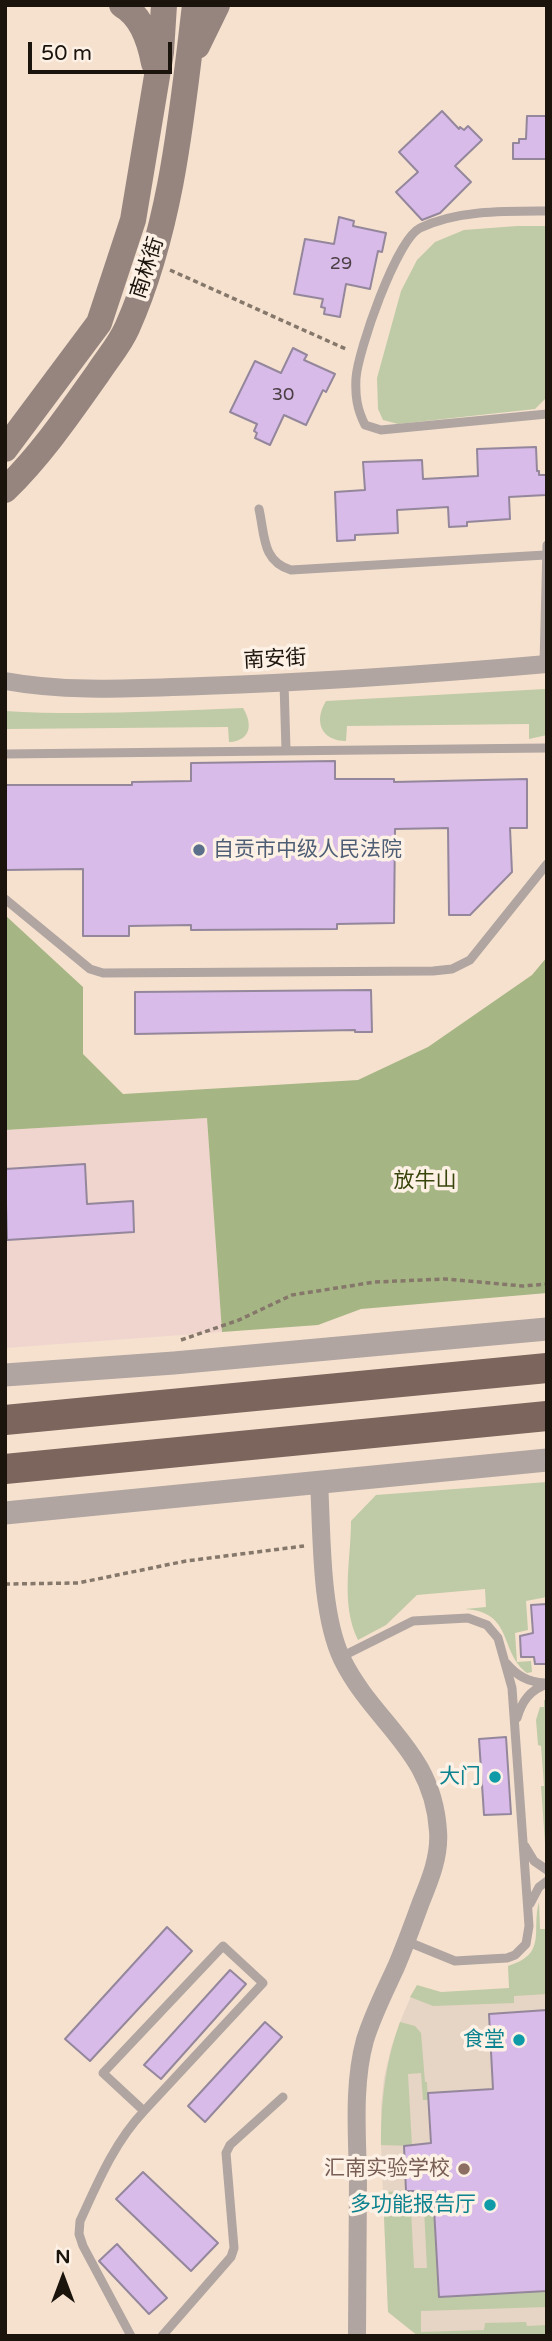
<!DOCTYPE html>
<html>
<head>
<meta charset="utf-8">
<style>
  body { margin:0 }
  #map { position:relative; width:552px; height:2341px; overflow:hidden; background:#f6e1cf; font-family:"Varela Round",sans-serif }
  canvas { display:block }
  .frame { position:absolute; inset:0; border:7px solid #1b140d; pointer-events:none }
  .north { position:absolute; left:28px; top:2243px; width:70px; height:70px; -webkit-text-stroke:5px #fdf0e5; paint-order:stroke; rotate:0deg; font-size:19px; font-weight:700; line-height:28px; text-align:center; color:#1b140d }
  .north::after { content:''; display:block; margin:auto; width:24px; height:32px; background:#1b140d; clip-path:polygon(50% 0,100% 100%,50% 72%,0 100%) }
  .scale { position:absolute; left:28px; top:42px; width:144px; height:32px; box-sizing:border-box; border:4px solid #1b140d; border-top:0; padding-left:9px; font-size:21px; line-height:24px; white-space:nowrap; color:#1b140d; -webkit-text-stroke:5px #fdf0e5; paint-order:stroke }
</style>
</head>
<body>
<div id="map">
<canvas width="552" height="2341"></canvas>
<div class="frame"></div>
<div class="north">N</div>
<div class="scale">50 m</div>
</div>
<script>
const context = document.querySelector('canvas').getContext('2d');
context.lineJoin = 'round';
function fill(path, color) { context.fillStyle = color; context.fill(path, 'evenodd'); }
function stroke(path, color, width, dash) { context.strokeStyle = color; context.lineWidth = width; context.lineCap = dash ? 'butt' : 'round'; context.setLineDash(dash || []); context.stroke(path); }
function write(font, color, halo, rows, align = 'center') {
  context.font = font + ' "Varela Round","Noto Sans SC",sans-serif'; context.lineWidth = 7; context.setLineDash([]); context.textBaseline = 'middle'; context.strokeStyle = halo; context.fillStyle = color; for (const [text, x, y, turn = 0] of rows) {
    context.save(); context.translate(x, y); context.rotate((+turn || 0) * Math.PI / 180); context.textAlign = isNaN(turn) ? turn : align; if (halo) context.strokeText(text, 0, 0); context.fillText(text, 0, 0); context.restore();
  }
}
const industrial = new Path2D(`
  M207,1118L222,1332L5,1348V1130Z`);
const education = new Path2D(`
  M547,1987V2334L418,2336L388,2312L381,2145V2106L384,2078L391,2048L400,2022L411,1996Z`);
const green = new Path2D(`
  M517,226H547V397L535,409L398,424L383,420L378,409L377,378L401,291L417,260L435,242L464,230Z
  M545,689L547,691V735L529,739V724L347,726L346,741C322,741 313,722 326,701Z
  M243,708C253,724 251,741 229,742L228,727L5,729V711C85,716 164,711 243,708Z
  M547,1482V1597L526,1601L528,1630L515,1633L517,1662L531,1661L532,1672L527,1673C499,1652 514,1612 465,1609L486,1607L485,1589L417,1595L386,1625L358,1640C340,1603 351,1561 351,1521L376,1495Z
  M544,1700H547V1843H545L541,1786H544L541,1746L538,1745L536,1720L540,1707H544Z
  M539,1902L540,1929H547V1994L514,1996V2003L433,2006L410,1997L417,1985L441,1992L509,1988L508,1966C548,1954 531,1931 539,1902Z
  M400,2022L415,2026L421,2033L425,2082H427L428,2100H423L421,2073L408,2074L412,2146L381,2145C381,2102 385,2063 400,2022Z
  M433,2188L440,2297L547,2291V2307L421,2311V2332L484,2330L485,2323L526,2322L527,2326L547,2325V2334L418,2336L388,2312L383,2192L410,2191L414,2268H427L423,2189Z`);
const forest = new Path2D(`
  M5,915L83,987V1054L123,1094L358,1080L428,1047L532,975L547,957V1293L361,1309L318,1325L222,1332L207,1118L5,1130Z`);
const building = new Path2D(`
  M442,111L459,129L460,127L464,130L468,126L482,140L455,166L471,182L440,213L422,220L396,192L418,172L399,152Z
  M527,116H547V159H513V143H519V139H526Z
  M339,217L354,221L353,226L386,233L382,252L378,251L370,289L346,284L340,317L324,314L325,308L321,307L323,299L294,294L305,239L334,244Z
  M293,348L307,355L304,360L335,374L326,392L323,390L306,425L284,415L270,445L255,438L257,433L254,431L257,424L230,412L255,361L281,373Z
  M536,447L537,471H539V475H546V495L509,497L510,519L467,522V526L449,527L448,507L397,510L398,533L355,535V540L337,541L335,492L365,490L363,462L422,460L423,479L478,476L477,449Z
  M335,761V779H394V782L527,779V828H510L512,872L470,915H449L448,828L395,829L394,923L337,924V929L191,930V925L129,926V936H83V869L5,870V785H132V782L191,781V763Z
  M371,990L372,1032H355V1030L135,1034V992Z
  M85,1164L87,1204L133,1201L134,1232L7,1240L5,1169Z
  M547,1604V1664H535L534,1657H521L520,1636L533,1633L531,1605Z
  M506,1737L511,1814L484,1815L479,1739Z
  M167,1927L192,1951L90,2061L65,2039Z
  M230,1970L246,1984L161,2079L144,2065Z
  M547,2010V2291L439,2297L433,2191H406L404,2146L431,2143L428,2093L493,2089L489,2014Z
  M265,2022L282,2037L205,2122L188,2106Z
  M143,2172L218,2243L191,2271L116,2199Z
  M117,2244L167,2298L149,2314L99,2261Z`);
const path = new Path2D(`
  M170,270L348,350
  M181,1340L239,1320L292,1295L375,1282L445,1279L523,1286L547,1284
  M5,1584L78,1583L186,1561L304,1546`);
const service = new Path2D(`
  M547,211C506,211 458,210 420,228C396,240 358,351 356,378C355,396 357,409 365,425L381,430L547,414
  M259,509C265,536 262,561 291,570L545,555
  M544,664L547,545
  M284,683L286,750
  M5,754L547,748
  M5,899L90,969L103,973L433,971L452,969L470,960L547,864
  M341,1657L413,1621L468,1618L487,1625L498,1638L512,1688L529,1926L526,1944L515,1955L507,1958L455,1961L406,1941
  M506,1663C517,1676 528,1682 545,1683
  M517,1718C522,1701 530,1690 547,1684
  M525,1846L534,1861L547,1870
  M530,1904L539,1887L547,1881
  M131,2336L83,2246L79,2234L80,2221C98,2182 114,2143 144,2111L263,1983L223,1946L103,2073L144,2111
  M162,2336L231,2257L234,2248L226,2153L230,2145L283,2097`);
const minor = new Path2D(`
  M5,681C70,693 136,688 202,686C317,682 432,674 547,664
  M319,1481C322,1533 320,1613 342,1659C374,1724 433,1750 438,1831C440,1856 430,1880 421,1902C413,1924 405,1946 396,1967C385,1991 373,2014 365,2040C353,2083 357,2133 358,2177C358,2230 357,2283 357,2336`);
const tertiary = new Path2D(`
  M5,1375L174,1363L547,1329
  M5,1513L547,1460`);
const secondary = new Path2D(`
  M122,5C142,16 150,42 154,63
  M197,46L217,5
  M5,449L99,323L133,220L161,52L164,5
  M5,490C41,455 69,414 98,373C107,359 120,344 127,328C172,227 182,114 195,5`);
const trunk = new Path2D(`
  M5,1420L547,1368
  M5,1469L547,1416`);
const markers = [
  [199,850,7,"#5c6f8a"],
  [495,1777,7,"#0f9aa8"],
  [519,2040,7,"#0f9aa8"],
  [464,2169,7,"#8d6e63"],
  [490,2205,7,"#0f9aa8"]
];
const numberNames = [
  ["29",341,264],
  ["30",283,395]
];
const streetNames = [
  ["南林街",148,268,-72],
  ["南安街",275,660,-3]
];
const serviceNames = [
  ["自贡市中级人民法院",213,850]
];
const parkNames = [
  ["放牛山",425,1181]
];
const cultureNames = [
  ["大门",481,1777],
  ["食堂",505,2040],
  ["多功能报告厅",476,2205]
];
const educationNames = [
  ["汇南实验学校",450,2169]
];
fill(industrial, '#efd5ce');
fill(education, '#e6d4c4');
fill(green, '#bfcba6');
fill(forest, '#a6b584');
fill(building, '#d8bbe8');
stroke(building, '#94879c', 2);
stroke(path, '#85786b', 3.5, [5, 3.5]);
stroke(service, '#b0a5a0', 9);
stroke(minor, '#b0a5a0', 18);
stroke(tertiary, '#b0a5a0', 23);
stroke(secondary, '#96857e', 26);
stroke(trunk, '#7b655c', 30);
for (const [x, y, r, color] of markers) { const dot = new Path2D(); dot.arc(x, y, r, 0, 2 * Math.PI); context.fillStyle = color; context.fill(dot); stroke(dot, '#fdf0e5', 2.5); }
write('18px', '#4a3e44', null, numberNames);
write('21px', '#1b140d', '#fdf0e5', streetNames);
write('21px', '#4e5e75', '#fdf0e5', serviceNames, 'left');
write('21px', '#37440b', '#fdf0e5', parkNames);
write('21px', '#0d838f', '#fdf0e5', cultureNames, 'right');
write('21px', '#785e54', '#fdf0e5', educationNames, 'right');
</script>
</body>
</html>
